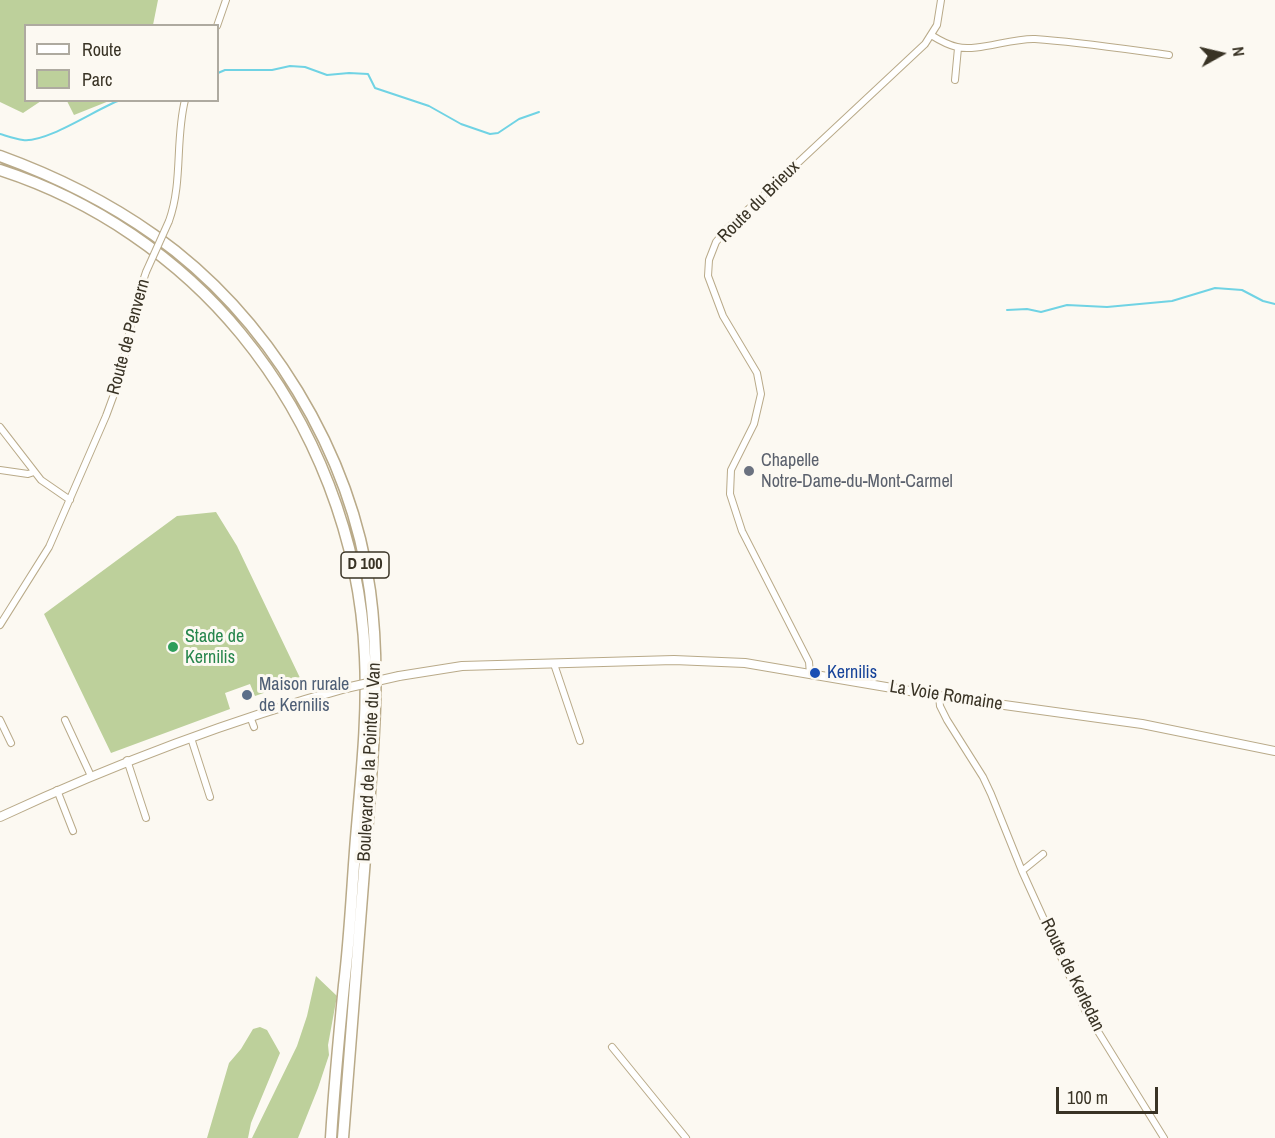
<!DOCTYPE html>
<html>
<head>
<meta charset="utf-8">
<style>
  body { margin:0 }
  #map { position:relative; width:1275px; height:1138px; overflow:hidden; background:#fcf9f2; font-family:"Archivo Narrow",sans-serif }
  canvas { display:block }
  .legend { position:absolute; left:24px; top:24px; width:195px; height:78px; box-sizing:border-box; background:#fcf9f2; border:2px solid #aeaaa0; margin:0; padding:8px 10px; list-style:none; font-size:18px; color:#393325 }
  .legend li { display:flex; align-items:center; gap:12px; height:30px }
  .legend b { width:30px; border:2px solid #aeaaa0 }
  .north { position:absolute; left:1191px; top:24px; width:60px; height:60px; -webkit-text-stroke:4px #fcf9f2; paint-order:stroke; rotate:82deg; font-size:16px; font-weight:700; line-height:24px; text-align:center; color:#393325 }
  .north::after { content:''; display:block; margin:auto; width:21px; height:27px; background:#393325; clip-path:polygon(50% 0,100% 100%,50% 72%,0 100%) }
  .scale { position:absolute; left:1056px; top:1087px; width:102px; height:27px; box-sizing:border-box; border:3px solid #393325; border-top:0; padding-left:8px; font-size:18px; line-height:21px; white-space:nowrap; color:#393325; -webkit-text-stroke:4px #fcf9f2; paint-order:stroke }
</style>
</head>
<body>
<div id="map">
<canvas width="1275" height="1138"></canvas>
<ul class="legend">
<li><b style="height:8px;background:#fff"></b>Route</li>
<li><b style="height:16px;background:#bdd09b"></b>Parc</li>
</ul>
<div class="north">N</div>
<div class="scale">100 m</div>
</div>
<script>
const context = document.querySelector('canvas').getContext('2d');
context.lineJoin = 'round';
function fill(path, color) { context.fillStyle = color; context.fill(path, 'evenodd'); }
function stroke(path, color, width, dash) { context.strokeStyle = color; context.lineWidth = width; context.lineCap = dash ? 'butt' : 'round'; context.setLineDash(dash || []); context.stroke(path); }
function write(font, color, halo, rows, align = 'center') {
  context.font = font + ' "Archivo Narrow",sans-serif'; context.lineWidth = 6; context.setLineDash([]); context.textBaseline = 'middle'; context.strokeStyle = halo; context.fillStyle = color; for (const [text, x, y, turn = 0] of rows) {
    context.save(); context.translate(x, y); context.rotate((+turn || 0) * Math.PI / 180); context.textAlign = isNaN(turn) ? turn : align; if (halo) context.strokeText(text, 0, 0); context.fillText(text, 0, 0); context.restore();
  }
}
const green = new Path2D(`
  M0,0H158L153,25L26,26V100L41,101L23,113L0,102Z
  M67,101H109L74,115Z
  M216,512L237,546L301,680L255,696L250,684L225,693L230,709L111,753L44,614L177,516Z
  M316,976L337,996L328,1045L329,1055L318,1088L298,1138H252L297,1046L307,1016Z
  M260,1027L267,1030L280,1053L251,1123L248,1138H207L229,1063L241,1049L253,1029Z`);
const stream = new Path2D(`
  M218,73L225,70H272L290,66L305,67L327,75L349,73L368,74L375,88L429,106L461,124L490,134L498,133L519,119L539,112
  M0,134C7,136 16,139 23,140C47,143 96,109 120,100
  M1007,310L1027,309L1041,312L1067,305L1107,307L1172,301L1215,288L1242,290L1263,301L1275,304`);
const street = new Path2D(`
  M217,26L226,0
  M931,35C939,40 948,45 957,47C977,52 1011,38 1035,39C1080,42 1124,49 1169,55
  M955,80L958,48
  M169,221C183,182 175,140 185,100
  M0,427L41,480L70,500
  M0,470L28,474L34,472
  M0,625L49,547L106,416L120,378L135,305L146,272
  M554,664L580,741
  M810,674L809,662L742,531L730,494L731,470L754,424L761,394L757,373L723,316L708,276L709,260L716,242L725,231L925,44L937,25L941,0
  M939,696L940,706L947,720L983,777L991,794L1022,871L1086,1012L1164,1138
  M251,719L254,727
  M0,720L11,743
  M65,720L91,776
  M191,738L210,797
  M127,760L146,818
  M57,790L73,831
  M1022,871L1043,854
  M612,1047L686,1138`);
const secondary = new Path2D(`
  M399,676L462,666L674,660L745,663L939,696L1142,724L1275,751
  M0,817C112,765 227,721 346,688`);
const highway = new Path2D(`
  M0,156C55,176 106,201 154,235C268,316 351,452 370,591C381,672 373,752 367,833C359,935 351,1036 343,1138
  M0,170C93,200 179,258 241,334C315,424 360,539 365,657C368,717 361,778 356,838C352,887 350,936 344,985C339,1036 334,1087 331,1138`);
const streetBridge = new Path2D(`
  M146,272L169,221`);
const secondaryBridge = new Path2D(`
  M346,688L399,676`);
const markers = [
  [749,471,6,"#6b7280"],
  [173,647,6,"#2e9e5b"],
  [815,673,6,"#1a4fb4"],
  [247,695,6,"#5c6f8a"]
];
const shields = [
  [365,565,48]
];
const shieldNames = [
  ["D 100",365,565]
];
const streetNames = [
  ["Route du Brieux",759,202,-45],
  ["Route de Penvern",129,337,-75],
  ["La Voie Romaine",946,696,9],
  ["Boulevard de la Pointe du Van",370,762,-87],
  ["Route de Kerledan",1072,975,64]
];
const worshipNames = [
  ["Chapelle",761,461],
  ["Notre-Dame-du-Mont-Carmel",761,482]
];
const leisureNames = [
  ["Stade de",185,637],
  ["Kernilis",185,658]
];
const transitNames = [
  ["Kernilis",827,673]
];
const serviceNames = [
  ["Maison rurale",259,685],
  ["de Kernilis",259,706]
];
fill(green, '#bdd09b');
stroke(stream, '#70d3e4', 2);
stroke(street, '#b9aa89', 8);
stroke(secondary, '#b9aa89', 10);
stroke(highway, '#b9aa89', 13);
stroke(street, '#fff', 6);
stroke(secondary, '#fff', 8);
stroke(highway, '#fff', 10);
stroke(streetBridge, '#b9aa89', 8, []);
stroke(secondaryBridge, '#b9aa89', 10, []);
stroke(streetBridge, '#fff', 6);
stroke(secondaryBridge, '#fff', 8);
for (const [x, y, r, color] of markers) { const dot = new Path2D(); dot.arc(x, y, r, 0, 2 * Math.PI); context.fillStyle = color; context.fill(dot); stroke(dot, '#fcf9f2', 2); }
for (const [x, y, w] of shields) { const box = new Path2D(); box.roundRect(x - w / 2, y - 13, w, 26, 4.5); context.fillStyle = '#fcf9f2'; context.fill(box); stroke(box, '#393325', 1.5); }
write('bold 16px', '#393325', null, shieldNames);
write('18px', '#393325', '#fcf9f2', streetNames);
write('18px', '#5b616d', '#fcf9f2', worshipNames, 'left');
write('18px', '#27864d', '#fcf9f2', leisureNames, 'left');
write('18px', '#164399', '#fcf9f2', transitNames, 'left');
write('18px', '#4e5e75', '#fcf9f2', serviceNames, 'left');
</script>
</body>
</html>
